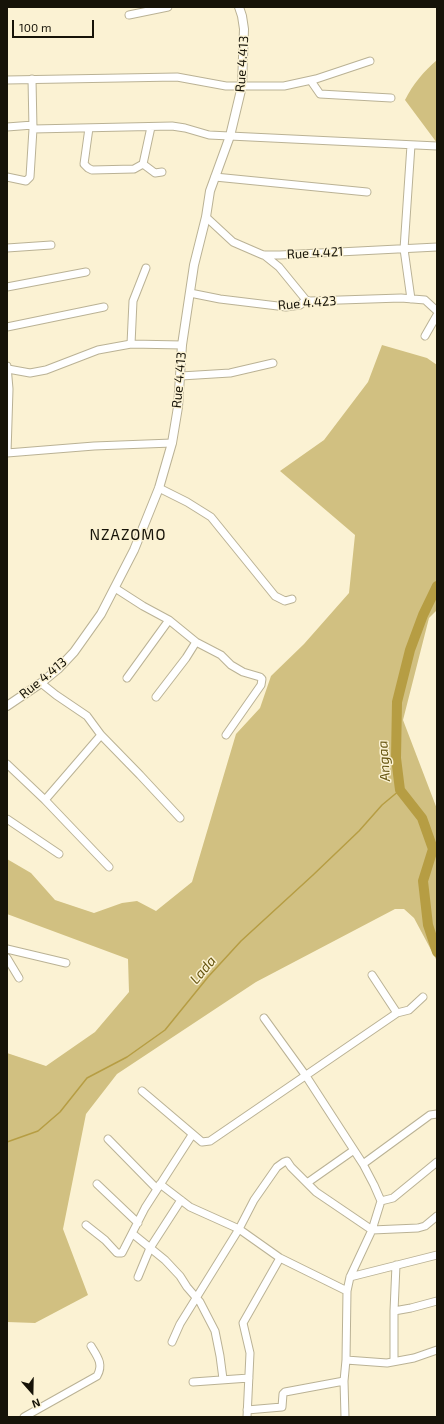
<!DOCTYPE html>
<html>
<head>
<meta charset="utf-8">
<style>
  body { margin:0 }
  #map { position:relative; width:444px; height:1424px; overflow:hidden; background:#fbf2d3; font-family:"Exo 2",sans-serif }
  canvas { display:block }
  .frame { position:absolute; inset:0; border:8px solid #161308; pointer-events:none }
  .north { position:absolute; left:12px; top:1372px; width:40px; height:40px; -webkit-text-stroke:3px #fbf2d3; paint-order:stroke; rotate:160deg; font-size:11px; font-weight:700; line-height:16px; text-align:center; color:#161308 }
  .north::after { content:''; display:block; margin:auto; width:14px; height:18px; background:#161308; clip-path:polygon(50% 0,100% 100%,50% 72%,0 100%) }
  .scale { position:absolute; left:12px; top:20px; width:82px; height:18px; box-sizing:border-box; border:2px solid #161308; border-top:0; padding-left:5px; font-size:12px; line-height:14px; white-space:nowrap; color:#161308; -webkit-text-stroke:3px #fbf2d3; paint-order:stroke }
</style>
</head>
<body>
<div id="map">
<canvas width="444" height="1424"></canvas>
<div class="frame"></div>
<div class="north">N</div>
<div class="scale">100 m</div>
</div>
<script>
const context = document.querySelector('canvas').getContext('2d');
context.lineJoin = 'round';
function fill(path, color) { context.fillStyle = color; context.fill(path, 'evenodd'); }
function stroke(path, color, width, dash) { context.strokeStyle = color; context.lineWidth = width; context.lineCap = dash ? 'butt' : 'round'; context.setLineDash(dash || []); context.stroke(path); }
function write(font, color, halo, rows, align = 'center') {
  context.font = font + ' "Exo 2",sans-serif'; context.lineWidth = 3; context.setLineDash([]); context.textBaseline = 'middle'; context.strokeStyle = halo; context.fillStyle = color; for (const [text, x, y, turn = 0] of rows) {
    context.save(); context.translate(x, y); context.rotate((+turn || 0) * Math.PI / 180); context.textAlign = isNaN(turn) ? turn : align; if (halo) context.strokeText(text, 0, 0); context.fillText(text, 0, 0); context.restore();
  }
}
const green = new Path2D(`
  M437,60V143L405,100C413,84 424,71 437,60Z
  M382,345L427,358L437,365V610L429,618L403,720L437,809V961L414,918L404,909H395L256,982L117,1074L86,1114L63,1229L88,1295L35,1323L7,1322V1053L46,1066L95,1032L129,992L128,959L7,914V859L31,873L55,900L94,913L122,903L137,901L156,911L192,882L236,734L260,708L271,676L304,644L349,593L355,535L280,471L324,440L368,382Z`);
const stream = new Path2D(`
  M7,1142L38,1131L60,1112L87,1078L127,1057L165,1030L208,977L241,941L313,875L359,831L382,805L400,790`);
const river = new Path2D(`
  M437,586L423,615L410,650L397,702L396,758L400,790L422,818L433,849L423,881L428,925L437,952`);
const minor = new Path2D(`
  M129,15L168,7
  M7,80L177,77L226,86H284L316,79L370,61
  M311,81L320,94L391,98
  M7,127L33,125
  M89,128L84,164L88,168L92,170L134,169L143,164L151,127
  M33,129L172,126L185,128L209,135L437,146
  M143,164L155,173L162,172
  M7,177L26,181L30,177L33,129L32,79
  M215,177L367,192
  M206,217L233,242L263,255H280L437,247
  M7,248L51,245
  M264,255L279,267L306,300
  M7,287L86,272
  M190,293L220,299L286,307L300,305L306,300L310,301L401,298L425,300L437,311
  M411,299L404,249L411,145
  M7,327L104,307
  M425,336L437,315
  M131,344L133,301L146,268
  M7,366L9,389L7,453
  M8,369L30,373L46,370L98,350L131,344L182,345
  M181,376L230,373L273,363
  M7,453L94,446L172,443
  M159,488L187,502L211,517L275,596L285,601L292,599
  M115,588L143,606L169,620L196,642L221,655L231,665L243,672L260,677L262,679L261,685L226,735
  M127,678L169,620
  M41,683L56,695L87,716L101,735L140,775L180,818
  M156,697L186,658L196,642
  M7,764L45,800L109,867
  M45,800L101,735
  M7,819L59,854
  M7,949L66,963
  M7,958L19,978
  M372,975L397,1013
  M264,1018L306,1076L363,1164L374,1185L381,1201L372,1230L350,1277L347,1291L346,1360L344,1381L345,1417
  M142,1091L202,1142L210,1141L397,1013L409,1010L423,997
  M108,1139L157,1189
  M363,1164L430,1115L437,1114
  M307,1183L354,1150
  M97,1184L138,1223
  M160,1184L190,1207L239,1229L280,1258L347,1291
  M381,1201L393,1198L437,1162
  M86,1225L105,1240L117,1253H122L145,1208L192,1135
  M133,1234L165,1260L180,1276L187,1287L200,1302L215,1331L220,1356L223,1379
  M138,1277L150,1248L181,1200
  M350,1277L437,1255
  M394,1311L411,1308L437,1301
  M172,1342L180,1324L239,1229L254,1200L277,1167L284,1162L287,1161L291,1167L316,1192L372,1230L418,1228L425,1226L437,1216
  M346,1360L387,1363L414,1358L437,1350
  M394,1361V1311L396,1265
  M193,1382L249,1378
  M247,1410L282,1407L283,1394L285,1392L344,1381
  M24,1417L97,1376C104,1364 97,1356 91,1346
  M247,1417L250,1353L243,1323L280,1258`);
const tertiary = new Path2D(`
  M7,706L41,683L58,669L74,652L101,614L134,550L159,488L172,443L178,407L182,345L194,265L206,217L210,191L230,136L242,86L244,29L242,16L239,7`);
const streetNames = [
  ["Rue 4.413",242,64,-86],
  ["Rue 4.421",315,253,-3],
  ["Rue 4.423",307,303,-5],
  ["Rue 4.413",179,380,-85],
  ["Rue 4.413",43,678,-39]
];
const waterNames = [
  ["Angaa",384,761,-94],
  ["Lada",203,970,-50]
];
const quarterNames = [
  ["NZAZOMO",128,535]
];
fill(green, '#d1c081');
stroke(stream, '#b69d43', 1.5);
stroke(river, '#b69d43', 10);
stroke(minor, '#bab295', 9);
stroke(tertiary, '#bab295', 10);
stroke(minor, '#fff', 7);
stroke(tertiary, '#fff', 8);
write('13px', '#161308', '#fbf2d3', streetNames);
write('italic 14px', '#675611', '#fbf2d3', waterNames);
context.letterSpacing = '1px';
write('15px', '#161308', '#fbf2d3', quarterNames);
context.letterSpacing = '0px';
</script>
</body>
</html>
